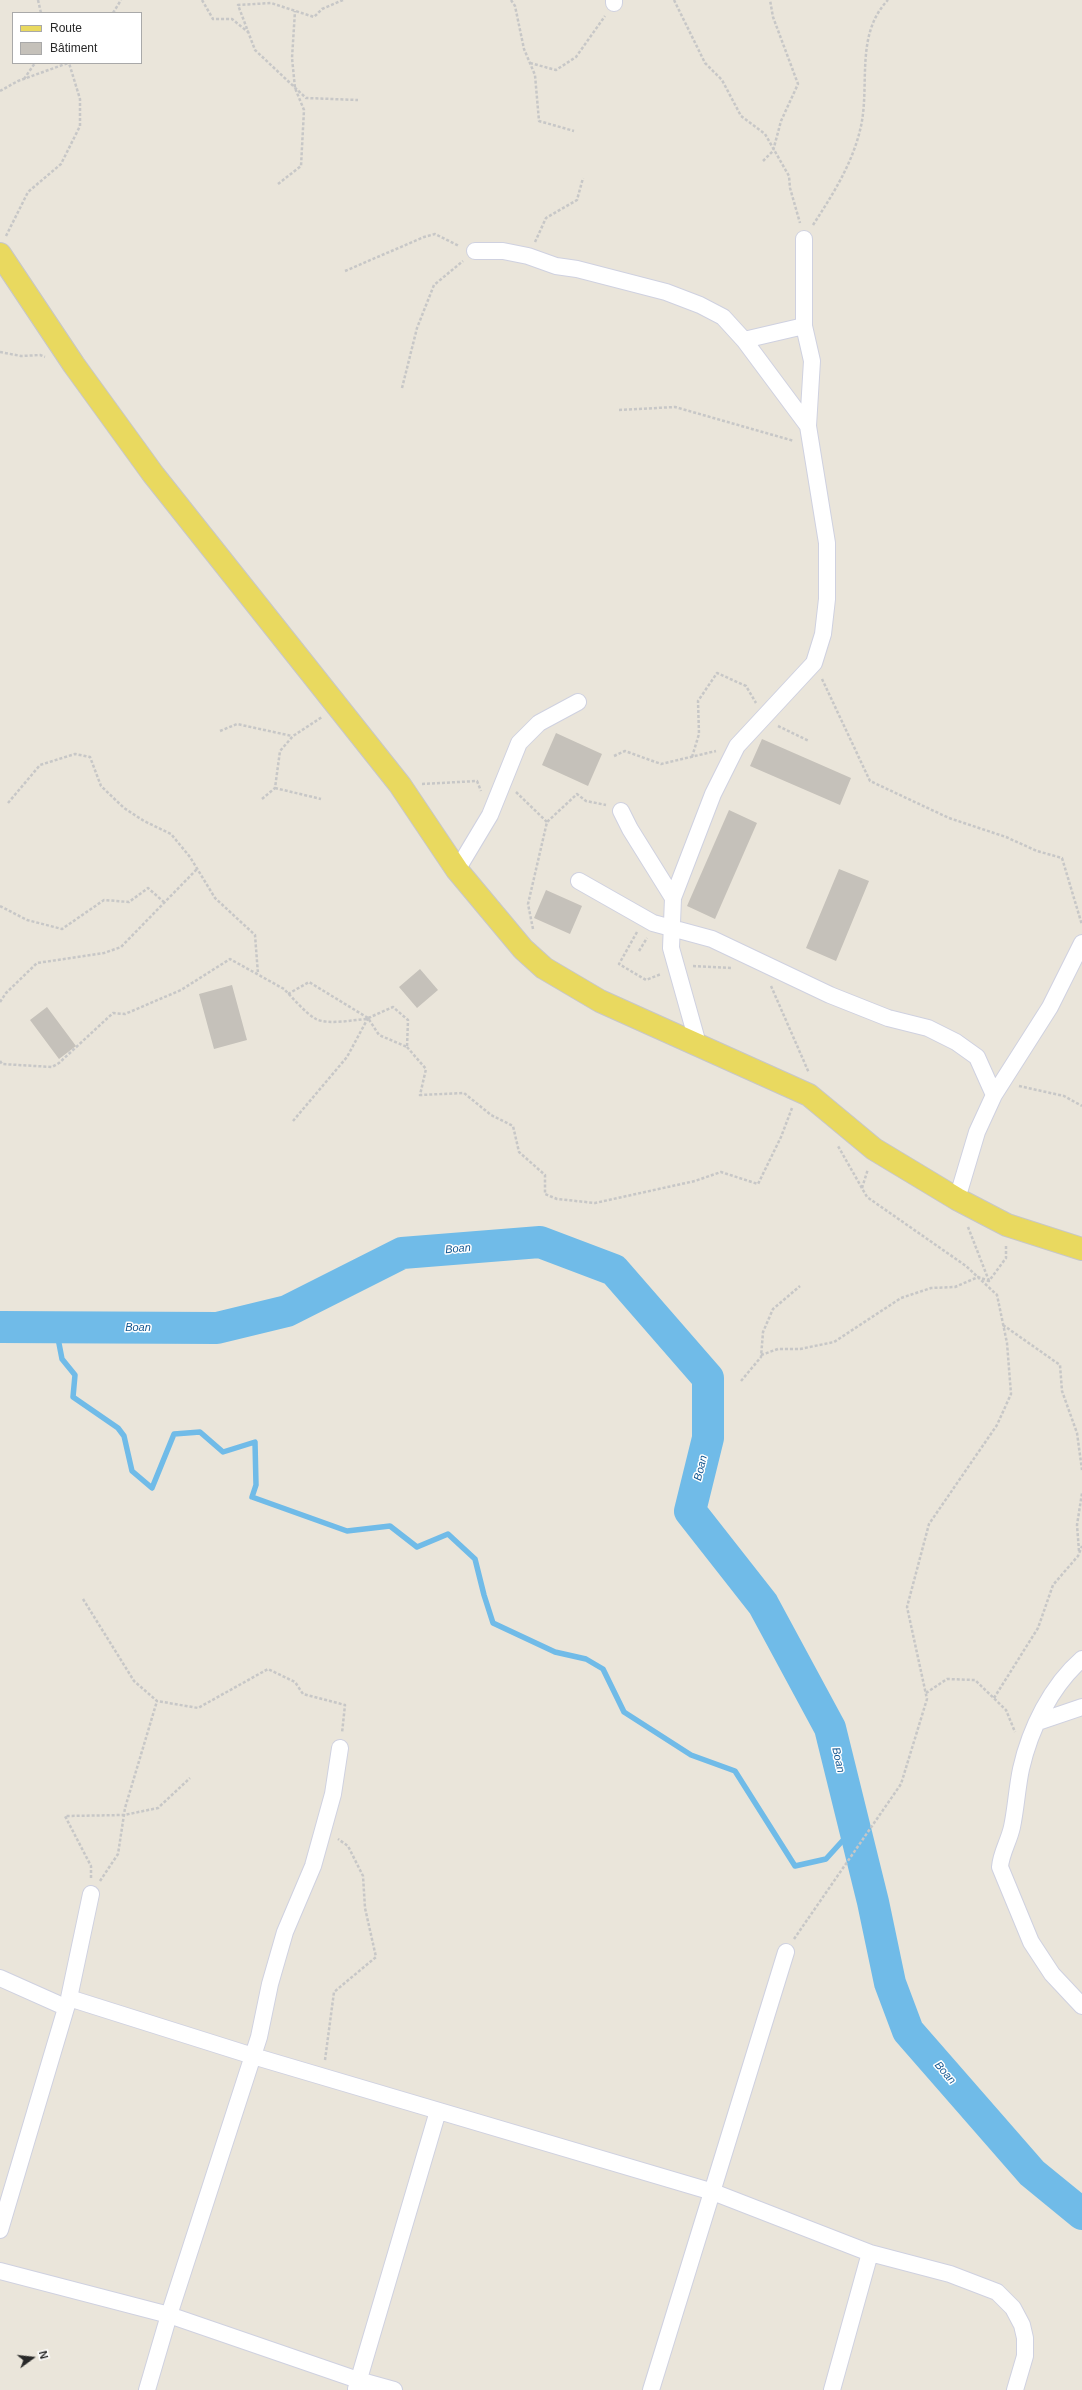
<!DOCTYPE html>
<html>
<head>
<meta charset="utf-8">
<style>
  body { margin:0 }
  #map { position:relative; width:1082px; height:2390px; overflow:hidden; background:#eae5da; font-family:Arial,sans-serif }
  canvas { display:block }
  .legend { position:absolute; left:12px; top:12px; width:130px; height:52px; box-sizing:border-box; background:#fff; border:1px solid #a9a9a9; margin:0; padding:5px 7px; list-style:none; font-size:12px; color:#282828 }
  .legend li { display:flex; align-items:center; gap:8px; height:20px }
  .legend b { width:20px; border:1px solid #a9a9a9 }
  .north { position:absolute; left:12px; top:2338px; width:40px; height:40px; -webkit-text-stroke:3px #fff; paint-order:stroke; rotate:75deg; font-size:11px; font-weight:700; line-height:16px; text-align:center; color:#282828 }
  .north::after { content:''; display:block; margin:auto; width:14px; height:18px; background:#282828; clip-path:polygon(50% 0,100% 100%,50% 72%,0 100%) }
</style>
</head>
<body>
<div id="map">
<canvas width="1082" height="2390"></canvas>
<ul class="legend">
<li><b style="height:5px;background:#e9d95f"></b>Route</li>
<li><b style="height:11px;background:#c5c1ba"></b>Bâtiment</li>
</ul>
<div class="north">N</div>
</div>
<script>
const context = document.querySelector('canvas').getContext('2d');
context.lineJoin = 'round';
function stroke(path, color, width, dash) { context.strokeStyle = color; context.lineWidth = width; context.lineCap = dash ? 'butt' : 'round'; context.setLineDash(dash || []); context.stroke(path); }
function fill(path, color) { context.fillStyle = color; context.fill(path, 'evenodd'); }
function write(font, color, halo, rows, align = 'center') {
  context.font = font + ' Arial,sans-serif'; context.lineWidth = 3; context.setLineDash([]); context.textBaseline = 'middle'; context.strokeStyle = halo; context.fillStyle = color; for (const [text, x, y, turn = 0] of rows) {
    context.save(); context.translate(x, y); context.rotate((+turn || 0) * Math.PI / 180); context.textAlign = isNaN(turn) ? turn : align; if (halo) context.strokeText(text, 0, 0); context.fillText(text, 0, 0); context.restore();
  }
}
const stream = new Path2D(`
  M56,1328L62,1359L75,1375L73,1397L118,1428L124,1436L132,1471L152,1488L174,1434L200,1432L223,1452L255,1442L256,1485L252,1497L347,1531L390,1526L417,1547L448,1534L475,1559L484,1595L493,1623L555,1652L586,1659L603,1669L624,1712L691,1755L735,1771L795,1866L826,1859L855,1827`);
const river = new Path2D(`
  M0,1327L217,1328L287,1311L402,1253L540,1242L614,1270L708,1378V1438L690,1511L763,1604L830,1728L873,1902L890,1983L908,2031L1032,2173L1082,2214`);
const building = new Path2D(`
  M556,733L602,754L588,786L542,765Z
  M762,739L851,778L840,805L750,766Z
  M729,810L757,823L715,919L687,906Z
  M839,869L869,881L836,961L806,948Z
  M546,890L582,906L570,934L534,918Z
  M420,969L438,990L417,1008L399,987Z
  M232,985L247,1040L214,1049L199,994Z
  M47,1007L76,1046L59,1059L30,1020Z`);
const path = new Path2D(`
  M38,0L41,13
  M202,0L213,19H232L248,32
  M343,0L322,9L314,17L271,3L238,5L255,50L306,98L358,100
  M511,0L515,6L524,49L535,75L539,121L574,131
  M674,0L705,63L722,80L741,116L765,134L789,176L790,188L800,223
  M113,13L121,0
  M530,63L556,70L576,57L605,16
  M24,79L35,63
  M0,91L18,81L68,63
  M763,161L773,151L781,121L798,84L773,17L770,0
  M278,184L301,166L304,110L295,88L292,58L295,11
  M813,225C833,194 853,163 861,126C870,84 855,34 888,0
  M6,236L28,192L61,164L80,126V99L69,63
  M535,242L546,218L577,200L583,178
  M345,271L424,237L435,234L459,246
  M0,352L21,356L40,355L45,357
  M402,388L417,328L434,285L463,261
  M619,410L675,407L794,441
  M822,679L870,781L949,818L1006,837L1037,851L1062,858L1082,925
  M778,726L809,741
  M220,731L237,724L292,736
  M614,756L625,751L661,764L716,751
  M692,757L699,734L698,701L717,673L746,686L756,703
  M422,784L477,781L481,791
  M275,788L321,799
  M516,792L547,822
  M262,799L275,788L280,751L293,736L322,717
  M8,803L40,765L75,754L90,757L101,786L124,808L144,821L171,834L190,857L215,898L255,935L258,974
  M0,906L27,920L62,929L104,900L129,902L148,888L165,903
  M533,929L528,904L547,822L577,794L586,801L606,805
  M637,932L619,964L646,980L661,974
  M639,951L647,938
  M693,966L732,968
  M771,986L809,1073
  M0,1002L6,993L37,963L104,953L121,947L197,869
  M407,1047L426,1069L420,1095L464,1093L491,1115L513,1126L519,1152L545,1175V1194L557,1199L595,1203L695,1181L721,1172L758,1184L781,1137L792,1108
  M0,1061L2,1064L52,1067L59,1063L113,1013L125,1014L181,990L230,959L284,989C293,998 305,1013 316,1019C328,1025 353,1020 366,1019C375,1015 384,1011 393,1007L408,1020L407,1047L379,1035L368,1018L309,982L288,994
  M1019,1086L1064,1096L1082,1106
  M293,1121L347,1057L368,1018
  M862,1188L868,1169
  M968,1227L989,1281
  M1003,1325L1060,1365L1062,1391L1077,1433L1082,1470
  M761,1355L778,1349H800L834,1342L901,1298L931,1288L955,1287L978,1277L989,1281L1006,1258V1245
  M741,1381L761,1357L763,1332L773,1309L800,1286
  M1079,1551L1077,1525L1082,1493
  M83,1599L134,1681L157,1701L198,1708L268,1669L295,1682L303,1694L345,1705L342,1733
  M926,1693L947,1679L975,1680L1006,1710L1015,1732
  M994,1698L1038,1628L1053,1585L1078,1556L1082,1546
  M91,1878V1866L65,1816L124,1815L158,1808L190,1778
  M100,1881L118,1854L125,1808L157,1701
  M794,1939L901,1784L927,1699L907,1607L929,1524L997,1425L1011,1394L1007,1343L997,1295L966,1266L867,1197L838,1146
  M325,2060L334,1992L376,1957L365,1908L363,1876L348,1846L338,1839`);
const minor = new Path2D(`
  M614,3V0
  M475,251H503L528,256L556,266L577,269L666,292L700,305L723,317L744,340L808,426
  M744,340L804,326
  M621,811L630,829L673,898L671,948L698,1044
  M457,870L490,815L519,743L539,723L578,702
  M579,881L653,923L712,939L830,995L888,1018L928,1028L956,1042L977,1057L994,1095
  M673,898L713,794L737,746L814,663L823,634L827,599V543L808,426L812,361L804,326V239
  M957,1199L977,1132L994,1095L1050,1007L1082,943
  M1082,1659C1051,1686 1030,1729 1021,1769C1017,1788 1016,1808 1012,1827C1009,1841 1001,1853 1000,1867L1031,1942L1052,1974L1082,2006
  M1038,1722L1082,1707
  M0,1978L65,2007
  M69,1998L253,2056L713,2192L870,2253L950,2274L997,2292L1013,2308L1022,2325L1025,2338V2356L1015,2390
  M0,2230L69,1998L91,1894
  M0,2271L169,2315L358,2380L394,2390
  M356,2389L438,2111
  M147,2390L169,2315L259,2037L270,1984L285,1932L313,1866L333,1794L340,1748
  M651,2390L786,1952
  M832,2390L870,2253`);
const primary = new Path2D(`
  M0,254L74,365L153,474L400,785L457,870L523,949L544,968L600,1001L809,1095L874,1149L957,1199L1007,1225L1082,1249`);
const waterNames = [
  ["Boan",458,1249,-5],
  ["Boan",138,1328],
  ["Boan",701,1468,-76],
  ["Boan",838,1760,77],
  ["Boan",945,2073,49]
];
stroke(stream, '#70bbe8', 5.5);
stroke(river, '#70bbe8', 32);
fill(building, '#c5c1ba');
stroke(minor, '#cfd1e0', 18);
stroke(primary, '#c7c7c7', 24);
stroke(path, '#c7c7c7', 2.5, [3, 2]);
stroke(minor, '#fff', 16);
stroke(primary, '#e9d95f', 22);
write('italic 11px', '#135791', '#fff', waterNames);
</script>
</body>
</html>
